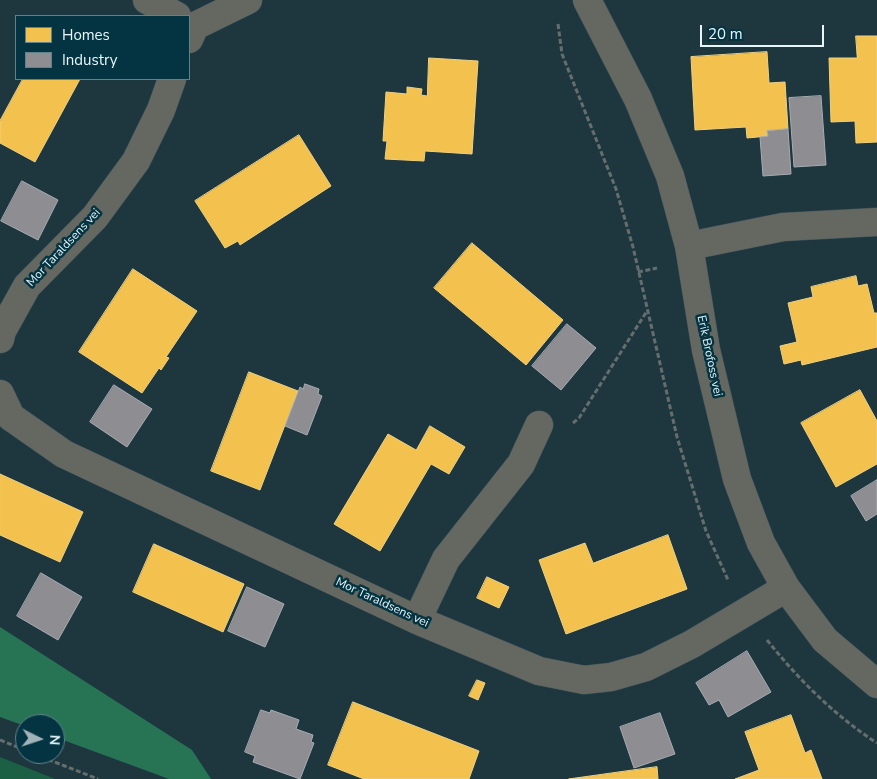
<!DOCTYPE html>
<html>
<head>
<meta charset="utf-8">
<style>
  body { margin:0 }
  #map { position:relative; width:877px; height:779px; overflow:hidden; background:#1e373f; font-family:"Nunito Sans",sans-serif }
  canvas { display:block }
  .legend { position:absolute; left:15px; top:15px; width:175px; height:65px; box-sizing:border-box; background:#043441; border:1px solid #5f828b; margin:0; padding:6px 9px; list-style:none; font-size:15px; color:#e7f6fb }
  .legend li { display:flex; align-items:center; gap:10px; height:25px }
  .legend b { width:25px; border:1px solid #5f828b }
  .north { position:absolute; left:15px; top:714px; width:50px; height:50px; box-sizing:border-box; background:#043441; border:1px solid #5f828b; border-radius:50%; rotate:94deg; font-size:14px; font-weight:700; line-height:20px; text-align:center; color:#e7f6fb }
  .north::after { content:''; display:block; margin:auto; width:18px; height:22px; background:#a1b3b9; clip-path:polygon(50% 0,100% 100%,50% 72%,0 100%) }
  .scale { position:absolute; left:700px; top:25px; width:124px; height:22px; box-sizing:border-box; border:2px solid #e7f6fb; border-top:0; padding-left:6px; font-size:15px; line-height:18px; white-space:nowrap; color:#e7f6fb; -webkit-text-stroke:4px #043441; paint-order:stroke }
</style>
</head>
<body>
<div id="map">
<canvas width="877" height="779"></canvas>
<ul class="legend">
<li><b style="height:14px;background:#f2c14e"></b>Homes</li>
<li><b style="height:14px;background:#8d8d92"></b>Industry</li>
</ul>
<div class="north">N</div>
<div class="scale">20 m</div>
</div>
<script>
const context = document.querySelector('canvas').getContext('2d');
context.lineJoin = 'round';
function fill(path, color) { context.fillStyle = color; context.fill(path, 'evenodd'); }
function stroke(path, color, width, dash) { context.strokeStyle = color; context.lineWidth = width; context.lineCap = dash ? 'butt' : 'round'; context.setLineDash(dash || []); context.stroke(path); }
function write(font, color, halo, rows, align = 'center') {
  context.font = font + ' "Nunito Sans",sans-serif'; context.lineWidth = 5; context.setLineDash([]); context.textBaseline = 'middle'; context.strokeStyle = halo; context.fillStyle = color; for (const [text, x, y, turn = 0] of rows) {
    context.save(); context.translate(x, y); context.rotate((+turn || 0) * Math.PI / 180); context.textAlign = isNaN(turn) ? turn : align; if (halo) context.strokeText(text, 0, 0); context.fillText(text, 0, 0); context.restore();
  }
}
const green = new Path2D(`
  M0,757L55,779H0Z`);
const forest = new Path2D(`
  M0,627L192,750L211,779H169L55,737V724H25V726L0,717Z`);
const homes = new Path2D(`
  M856,36H877V142L856,143L855,121L831,122L829,58H857Z
  M767,52L769,83L785,82L788,129L767,131L768,136L747,138L746,127L695,130L691,57Z
  M429,58L478,61L472,154L425,151L424,161L385,159L387,141H383L386,92L407,94V87L422,89L421,95L427,96Z
  M23,79H80L35,162L0,143V121Z
  M299,135L331,186L240,245L238,241L225,248L195,201Z
  M472,243L563,320L526,365L434,288Z
  M133,269L197,311L166,357L169,358L161,370L159,368L142,393L79,352Z
  M856,276L858,286L867,284L874,313H877V347L802,365L801,360L784,364L780,346L797,342L788,303L813,297L811,287Z
  M249,372L298,391L260,490L211,471Z
  M860,390L877,421V464L836,487L801,423Z
  M430,426L465,447L449,474L431,464L380,551L334,524L388,434L416,450Z
  M0,474L83,512L60,562L0,535Z
  M668,535L687,589L566,634L539,560L585,543L593,563Z
  M154,544L244,584L223,632L133,592Z
  M487,577L509,587L499,608L477,598Z
  M477,680L485,683L478,700L469,696Z
  M353,702L479,751L469,779H364L328,765Z
  M791,715L805,753L811,750L822,779H735L759,770L745,732Z
  M657,767L658,779H569Z`);
const industry = new Path2D(`
  M821,96L826,165L794,167L789,98Z
  M788,129L791,174L763,176L760,137L768,136L767,131Z
  M22,181L58,200L38,240L1,221Z
  M567,324L596,348L561,390L532,366Z
  M305,384L319,389L318,394L322,396L307,435L285,426L300,387L303,389Z
  M114,385L152,409L127,447L90,422Z
  M877,480V514L866,521L851,496Z
  M41,573L82,597L58,640L17,616Z
  M247,587L284,604L265,647L228,631Z
  M747,651L771,692L728,717L719,700L709,705L696,683Z
  M261,710L270,713L271,710L299,720L296,729L313,735L311,742L314,743L300,779L253,762L255,756L245,752Z
  M660,713L675,754L634,768L620,727Z`);
const path = new Path2D(`
  M558,24L562,54L616,189L633,247L677,437L706,531L728,580
  M638,272L657,268
  M573,423L579,418L647,311
  M767,640C798,679 835,716 877,743
  M0,740L25,750
  M34,754L98,779`);
const minor = new Path2D(`
  M147,0L177,16
  M587,0L638,99L670,176L689,246L706,350L737,479L761,543L786,588L825,640L877,684
  M189,39L195,26L248,0
  M689,246L783,227L877,222
  M0,339L2,331L27,286L95,217L136,161L161,110L172,79
  M0,394L11,417L64,454L417,620L539,671L584,680L611,677L646,667L692,644L786,588
  M417,620L446,559L521,464L539,425`);
const streetNames = [
  ["Mor Taraldsens vei",64,248,-47],
  ["Erik Brofoss vei",709,356,78],
  ["Mor Taraldsens vei",382,603,25]
];
fill(green, '#1b5f45');
fill(forest, '#277455');
fill(homes, '#f2c14e');
stroke(homes, '#efd182', 1);
fill(industry, '#8d8d92');
stroke(industry, '#a8acb2', 1);
stroke(minor, '#41545b', 29);
stroke(path, '#656e6d', 3, [5, 2.5]);
stroke(minor, '#656861', 28);
write('12px', '#e7f6fb', '#043441', streetNames);
</script>
</body>
</html>
